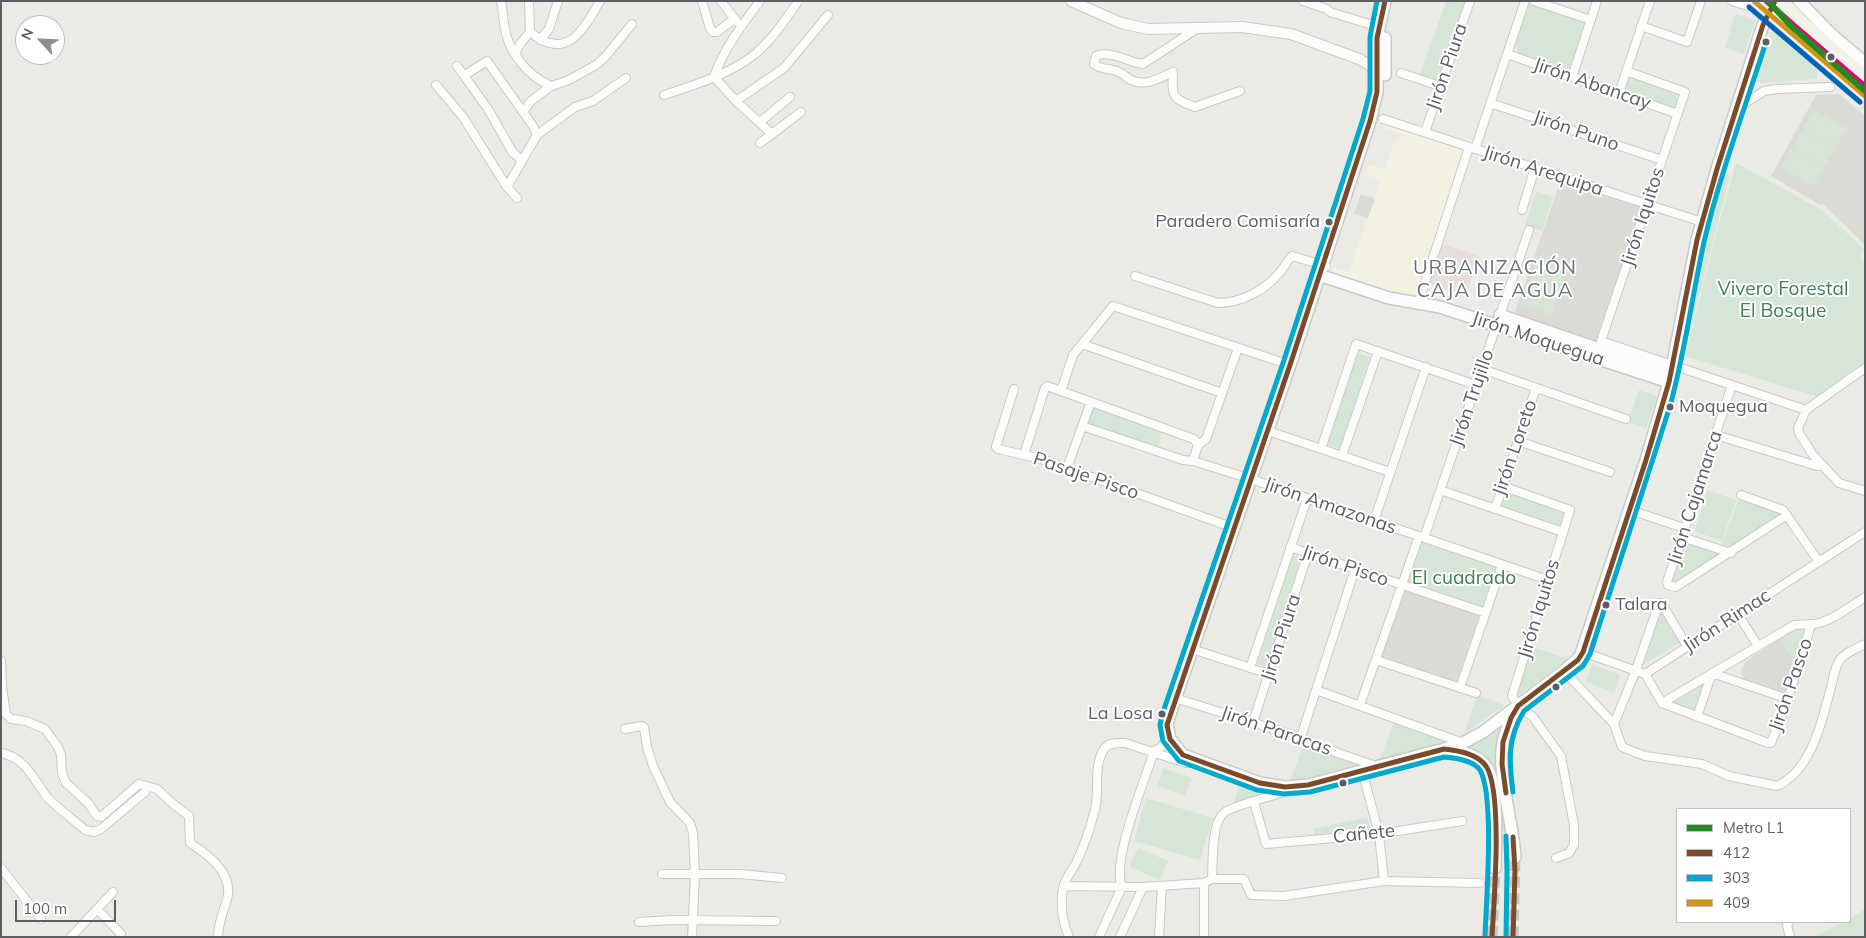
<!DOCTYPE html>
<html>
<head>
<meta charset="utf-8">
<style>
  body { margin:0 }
  #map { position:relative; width:1866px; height:938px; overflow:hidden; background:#ebebe6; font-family:Mulish,sans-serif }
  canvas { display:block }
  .frame { position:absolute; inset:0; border:2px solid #5c5e63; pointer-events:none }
  .legend { position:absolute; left:1676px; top:808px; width:175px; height:115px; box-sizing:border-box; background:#fff; border:1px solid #bebfc1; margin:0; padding:6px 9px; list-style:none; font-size:15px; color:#5c5e63 }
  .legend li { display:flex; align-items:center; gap:10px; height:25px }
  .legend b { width:25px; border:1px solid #bebfc1 }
  .north { position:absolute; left:15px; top:15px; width:50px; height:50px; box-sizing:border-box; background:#fff; border:1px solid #bebfc1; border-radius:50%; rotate:295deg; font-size:14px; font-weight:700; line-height:20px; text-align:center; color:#5c5e63 }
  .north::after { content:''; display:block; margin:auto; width:18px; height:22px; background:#8e8f91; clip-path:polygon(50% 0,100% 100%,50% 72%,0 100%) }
  .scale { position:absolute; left:15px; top:900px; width:101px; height:22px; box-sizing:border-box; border:2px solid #5c5e63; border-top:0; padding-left:6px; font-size:15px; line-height:18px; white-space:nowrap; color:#5c5e63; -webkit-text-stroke:4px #fff; paint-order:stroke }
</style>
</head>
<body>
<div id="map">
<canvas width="1866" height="938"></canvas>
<div class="frame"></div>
<ul class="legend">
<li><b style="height:6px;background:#228b22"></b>Metro L1</li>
<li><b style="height:6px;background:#7a4b2a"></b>412</li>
<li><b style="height:6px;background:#00a9ce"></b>303</li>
<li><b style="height:6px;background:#d09419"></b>409</li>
</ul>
<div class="north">N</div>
<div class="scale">100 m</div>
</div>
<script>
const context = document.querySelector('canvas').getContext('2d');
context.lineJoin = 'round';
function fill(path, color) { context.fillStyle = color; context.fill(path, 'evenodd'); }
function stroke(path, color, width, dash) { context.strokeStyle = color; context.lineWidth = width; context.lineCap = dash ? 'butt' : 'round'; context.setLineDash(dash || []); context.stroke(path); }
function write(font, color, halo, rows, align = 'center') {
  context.font = font + ' Mulish,sans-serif'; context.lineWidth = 4; context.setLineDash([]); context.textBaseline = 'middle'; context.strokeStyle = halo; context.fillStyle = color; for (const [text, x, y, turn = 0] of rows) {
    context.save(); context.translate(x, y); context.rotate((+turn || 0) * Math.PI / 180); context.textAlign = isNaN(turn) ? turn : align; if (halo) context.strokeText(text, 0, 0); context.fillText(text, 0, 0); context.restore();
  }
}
const commercial = new Path2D(`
  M1385,122L1465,149L1414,300L1331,275L1333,267L1349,272L1368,218L1381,180L1365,174L1369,164L1385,170L1394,143L1398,144L1401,134L1383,128Z`);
const education = new Path2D(`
  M1839,94L1865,116V245L1822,203L1820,205L1771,176L1816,95Z
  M1560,182L1643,208L1594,345L1513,318Z
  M1361,194L1375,199L1368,218L1354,214Z
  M1403,589L1480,615L1456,684L1379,658Z
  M1780,639L1797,666L1786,695L1744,680L1741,674L1745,662Z`);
const medical = new Path2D(`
  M1440,243L1479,256L1466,295L1426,282Z`);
const green = new Path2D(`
  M1446,1H1469L1440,84L1419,77Z
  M1530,3L1585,21L1571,70L1520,54C1508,42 1523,17 1527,4Z
  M1735,14L1755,20L1744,54L1725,48Z
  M1774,28L1818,71L1817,79L1761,83L1755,81V78L1769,35Z
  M1627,72L1683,93L1677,112L1619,93Z
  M1814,110L1847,129L1836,147L1803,129Z
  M1803,129L1835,148L1824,167L1792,148Z
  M1791,149L1824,168L1813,186L1781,168Z
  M1736,163L1822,210L1865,250L1860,256L1865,265V361L1818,397L1685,356L1717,231Z
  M1722,174L1730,176L1688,339L1684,338L1706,231Z
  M1536,191L1553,197L1542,231L1525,225Z
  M1538,256L1567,266L1552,315L1522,305Z
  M1356,352L1370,357L1340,449L1325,444Z
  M1639,390L1657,396L1646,428L1628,422Z
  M1092,406L1162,431L1158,450L1086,424Z
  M1504,489L1567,511L1560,529L1498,507Z
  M1708,490L1736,500L1722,541L1694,531Z
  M1740,495L1781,510L1784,515L1729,550L1721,547Z
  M1420,538L1497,564L1482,609L1405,582Z
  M1684,538L1720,551L1721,555L1673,586L1669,584Z
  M1289,554L1304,559L1267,667L1252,662Z
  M1660,609L1681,642L1640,667Z
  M1796,628H1808L1797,666L1780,639Z
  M1530,646L1568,659L1516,697L1515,691Z
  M1592,664L1620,675L1614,693L1586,682Z
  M1708,677L1695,714L1665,703Z
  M1477,695L1504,705L1464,734Z
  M1395,719L1446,739L1445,743L1380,759Z
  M1499,726L1496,761L1512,854L1504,857L1496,771C1489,757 1478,750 1463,747Z
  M1304,743L1354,760V765L1294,781L1291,779Z
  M1163,768L1192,778L1185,796L1157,786Z
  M1239,785L1259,792L1260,796L1233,805Z
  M1146,798L1213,818L1200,860L1134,841Z
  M1367,817L1371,831L1314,837V829Z
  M1138,848L1168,861L1160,880L1129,867Z
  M1865,909V937H1816L1818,934L1844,922H1850V919Z`);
const secondaryTunnel = new Path2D(`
  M1492,937L1495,868
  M1513,937L1515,857`);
const minor = new Path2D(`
  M501,1C503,10 503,20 505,29C509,53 528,76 551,86
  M702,1L710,28L713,32H717L734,19
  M721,1L737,22
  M760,1C742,25 724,48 714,77L736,101L772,134L801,112
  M1303,1L1327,9L1330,12L1379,27
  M1534,1L1591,20
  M1732,1L1748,6H1758
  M1641,26L1687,42L1701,1
  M1198,28L1143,64C1128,62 1111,50 1096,56L1094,64C1101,70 1109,68 1117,71C1122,73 1126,77 1131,80C1145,87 1160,78 1173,72C1172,97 1171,98 1195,107L1240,91
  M530,32C566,62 583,31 600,1
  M540,40L549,29L558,1
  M515,54L520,44L530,32L529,1
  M1507,54L1678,114
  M457,66L488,109L513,153L522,160
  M1626,71L1685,92L1601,341L1806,410
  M1401,73L1440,86
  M465,75L487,61L533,126L537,135
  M1572,77L1597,1
  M436,85L463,117L507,187L517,198
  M1619,93L1650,1
  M664,95C696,84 729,75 755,54C772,40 785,20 797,3
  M736,101L784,68L828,15
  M1490,103L1662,160
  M1736,109L1764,91L1777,89L1830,87
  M523,112L531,101L551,86L567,81L596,65L606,56L632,24
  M1383,119L1702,222
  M760,122L790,97
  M1425,132L1470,1
  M760,143L772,134
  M1475,149L1525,1
  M507,187L537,135L575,107L593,101L626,78
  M1522,210L1535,168
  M1135,276L1218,303C1241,303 1266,290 1280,272C1285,267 1287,260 1292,256L1326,266
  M1418,304L1469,147
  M1082,344L1222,393
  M1865,368L1806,410L1798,428L1799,433L1813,455L1839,483L1865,491
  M1482,369L1626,419
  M1732,385L1667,582L1668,585L1676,587L1787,515
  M1014,389L996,447L998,449L1041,459L1234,528
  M1061,391L1073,355L1113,306L1290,365
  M1082,426L1183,460L1193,461L1251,479L1548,580
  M1268,431L1390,472
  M1716,435L1817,466L1822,465
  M1518,441L1610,472
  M1198,445L1206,439L1238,348
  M1321,449L1356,344L1476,385
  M1024,455L1045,388L1047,386L1194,439L1198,445L1193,461
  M1342,456L1378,351
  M1067,468L1091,402
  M1502,486L1570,510L1512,696L1518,706L1533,717L1561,756L1574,825V845L1569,853L1556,858
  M1440,490L1563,532
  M1741,495L1783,510L1819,562
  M1495,509L1536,388
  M1630,510L1684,528
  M1374,521L1426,367
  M1682,537L1731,553
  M1424,538L1529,230
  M1290,547L1486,613
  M1738,614L1758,646
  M1192,649L1269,674
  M1583,652L1645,674L1865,532
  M1376,660L1476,693
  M1,661L2,687L6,714L11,719L26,721L45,729L58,747L61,755L62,773L66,783L88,803L97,816L101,817L139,784L157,789L172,803L189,816L190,843C207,854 231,871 228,895C225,909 218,921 218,937
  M1250,668L1307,499
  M1564,671L1614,724L1622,747L1645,756L1702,764L1729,776L1777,786C1811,770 1821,725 1830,691C1833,681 1834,670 1839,661C1845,652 1856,649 1865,644
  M1645,674L1662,703L1768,743H1771L1788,699L1811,625
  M1460,688L1502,565
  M1316,690L1463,743
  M1175,698L1296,736L1300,740L1376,766
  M1662,703L1794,625C1801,624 1807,625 1814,624C1830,622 1851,606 1865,597
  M1360,705L1419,536
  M1697,717L1712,673L1788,699
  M1253,722L1308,553
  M1614,724L1636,670L1659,603L1662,604L1687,646
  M625,729L641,726L644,727L647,747L653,766L670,802L690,823L693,833L695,875L692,937
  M1300,740L1355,569
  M1154,751L1162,747L1168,734
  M1,753C26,758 33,779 47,797C56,807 74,820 85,830L94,832L101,829L145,792L147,787
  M1362,770L1379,834L1384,881
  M1254,802L1266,844L1379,834L1462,821
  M1,868L41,919
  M662,874H740L782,878
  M1212,879C1213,863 1211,821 1225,812C1235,805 1267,798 1280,793L1285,787
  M1204,883V937
  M1064,886L1143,887L1204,883L1212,879H1244L1251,895L1284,896L1384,881L1480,883
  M97,909L121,934L120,937
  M639,922L672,920L776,921
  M1789,922L1787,925L1790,937
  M71,937L113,892
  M1069,937C1062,921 1060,906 1063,888C1065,878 1073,870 1077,861C1084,846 1090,829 1094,813C1101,793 1092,768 1104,749C1108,742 1118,743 1125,743L1186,763H1197
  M1099,937L1122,887C1111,860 1145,781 1154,751
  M1120,937L1143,887
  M1159,937L1162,886`);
const tertiary = new Path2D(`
  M1071,1L1121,23L1148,29L1242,27L1291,34L1359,59L1378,70`);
const secondary = new Path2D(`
  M1385,1L1377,38V92L1370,121L1290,365L1169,717L1167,725L1170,739L1183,755L1260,783L1285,787L1308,785L1444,749L1463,743L1483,732L1564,671L1580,657L1646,460L1669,382L1697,240L1717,169L1763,25L1775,1
  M1799,1L1830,33L1865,63
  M1385,75V38
  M1319,275L1389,298L1440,307L1669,382
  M1500,315L1672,374
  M1446,750C1460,751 1479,754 1487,768C1499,787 1495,844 1495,868
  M1515,857C1513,822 1497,775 1503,742C1505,731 1510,720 1516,710`);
const primary = new Path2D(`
  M1754,1L1768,12L1865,96
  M1782,1L1802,22L1865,77`);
const bus1 = new Path2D(`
  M1385,1L1377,38V92L1370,121L1290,365L1167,725L1170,739L1183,755L1260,783L1285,787L1308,785L1444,749C1458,751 1477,753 1486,766C1503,792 1494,902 1492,937
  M1506,793L1502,764L1503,742L1511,718L1518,706L1578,660L1583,652L1646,460L1669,382L1697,240L1717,169L1763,25L1775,1
  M1513,837L1515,871L1513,937`);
const bus2 = new Path2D(`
  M1377,1L1370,37V91L1363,119L1283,363L1162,715L1160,725L1163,741L1179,761L1257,790L1284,794L1310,792L1444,757C1456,758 1473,760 1480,770C1495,796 1486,903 1485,937
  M1513,792C1509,761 1507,739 1524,711L1583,666L1590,654L1670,406C1685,352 1692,297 1704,242C1720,174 1745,108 1766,42
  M1506,937L1507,871L1506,836`);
const bus3 = new Path2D(`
  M1754,1L1865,96`);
const bus4 = new Path2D(`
  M1749,7L1860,102`);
const bus5 = new Path2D(`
  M1766,1L1865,86`);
const metro1 = new Path2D(`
  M1768,1L1789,24L1865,91`);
const markers = [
  [1766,42,4.5,"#5c5e63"],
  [1831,57,4.5,"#5c5e63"],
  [1329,222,4.5,"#5c5e63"],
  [1670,407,4.5,"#5c5e63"],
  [1606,605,4.5,"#5c5e63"],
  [1556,687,4.5,"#5c5e63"],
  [1162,714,4.5,"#5c5e63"],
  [1343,783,4.5,"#5c5e63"]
];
const busNames = [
  ["Paradero Comisaría",1320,222],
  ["Moquegua",1679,407,"left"],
  ["Talara",1615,605,"left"],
  ["La Losa",1153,714]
];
const streetNames = [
  ["Jirón Piura",1447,67,-71],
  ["Jirón Abancay",1592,84,19],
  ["Jirón Puno",1576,131,19],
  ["Jirón Arequipa",1543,171,18],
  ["Jirón Iquitos",1643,217,-72],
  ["Jirón Moquegua",1538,339,18],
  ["Jirón Trujillo",1472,398,-71],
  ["Jirón Loreto",1515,448,-71],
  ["Pasaje Pisco",1086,476,19],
  ["Jirón Cajamarca",1695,498,-72],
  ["Jirón Amazonas",1330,506,19],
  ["Jirón Pisco",1345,566,19],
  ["Jirón Iquitos",1539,609,-73],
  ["Jirón Rimac",1727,621,-33],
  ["Jirón Piura",1281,638,-72],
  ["Jirón Pasco",1791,685,-71],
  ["Jirón Paracas",1276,731,19],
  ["Cañete",1364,834,-6]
];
const parkNames = [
  ["Vivero Forestal",1783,289],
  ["El Bosque",1783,311],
  ["El cuadrado",1464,578]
];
const neighbourhoodNames = [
  ["URBANIZACIÓN",1495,268],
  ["CAJA DE AGUA",1495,291]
];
fill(commercial, '#f3f2e0');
fill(education, '#dbdbd5');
fill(medical, '#e7deda');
fill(green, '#d5e6d6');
stroke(secondaryTunnel, '#c7c8c5', 11, [11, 5.5]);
stroke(minor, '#c9c9c8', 10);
stroke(tertiary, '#c9c9c8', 12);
stroke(secondary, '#c8c9c8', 14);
stroke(primary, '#d1ceb7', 15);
stroke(minor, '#fcfcfb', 8);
stroke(tertiary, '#fcfcfb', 10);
stroke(secondary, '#fcfcfb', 11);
stroke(primary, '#f2f2e8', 12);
stroke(bus1, '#7a4b2a', 5);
stroke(bus2, '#00a9ce', 5);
stroke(bus3, '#d09419', 5);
stroke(bus4, '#0065bd', 5);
stroke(bus5, '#e5007d', 5);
stroke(metro1, '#228b22', 6);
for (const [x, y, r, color] of markers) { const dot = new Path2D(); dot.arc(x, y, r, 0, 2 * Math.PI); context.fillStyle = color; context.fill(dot); stroke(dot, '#fff', 2); }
write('18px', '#5c5e63', '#fff', busNames, 'right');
write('19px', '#5c5e63', '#fff', streetNames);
write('19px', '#3d814c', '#fff', parkNames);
context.letterSpacing = '1px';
write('20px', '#6d7075', '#fff', neighbourhoodNames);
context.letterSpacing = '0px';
</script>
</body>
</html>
